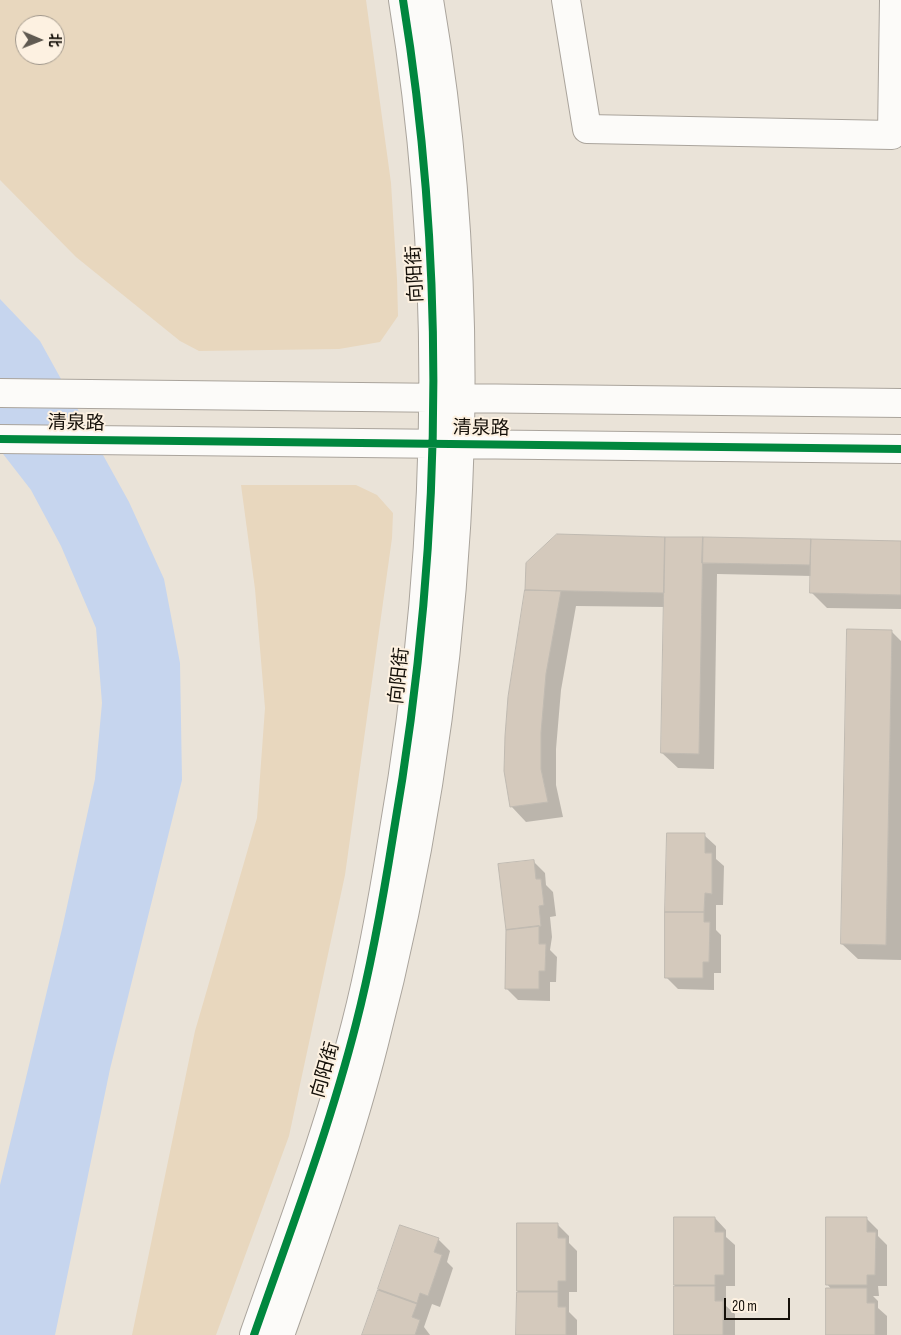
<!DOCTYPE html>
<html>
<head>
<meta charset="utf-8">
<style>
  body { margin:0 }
  #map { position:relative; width:901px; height:1335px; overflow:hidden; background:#eae3d8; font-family:"Sofia Sans Condensed","Noto Sans SC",sans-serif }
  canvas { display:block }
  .north { position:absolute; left:15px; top:15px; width:50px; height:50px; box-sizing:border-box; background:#fdf1e1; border:1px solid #a0978b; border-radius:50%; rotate:91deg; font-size:14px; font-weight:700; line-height:20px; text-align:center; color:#151009 }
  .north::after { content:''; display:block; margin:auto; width:18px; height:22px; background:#605a51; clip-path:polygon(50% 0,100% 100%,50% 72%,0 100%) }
  .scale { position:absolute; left:724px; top:1298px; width:66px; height:22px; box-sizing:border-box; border:2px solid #151009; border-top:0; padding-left:6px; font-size:15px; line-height:18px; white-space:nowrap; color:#151009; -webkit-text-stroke:4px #fdf1e1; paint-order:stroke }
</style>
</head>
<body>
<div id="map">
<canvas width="901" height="1335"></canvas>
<div class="north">北</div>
<div class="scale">20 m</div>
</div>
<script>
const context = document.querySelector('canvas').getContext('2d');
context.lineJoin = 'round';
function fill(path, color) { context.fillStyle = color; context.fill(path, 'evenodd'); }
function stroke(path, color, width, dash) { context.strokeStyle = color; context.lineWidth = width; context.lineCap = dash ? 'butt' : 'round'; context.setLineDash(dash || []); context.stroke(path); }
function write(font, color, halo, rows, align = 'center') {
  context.font = font + ' "Sofia Sans Condensed","Noto Sans SC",sans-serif'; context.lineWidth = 4; context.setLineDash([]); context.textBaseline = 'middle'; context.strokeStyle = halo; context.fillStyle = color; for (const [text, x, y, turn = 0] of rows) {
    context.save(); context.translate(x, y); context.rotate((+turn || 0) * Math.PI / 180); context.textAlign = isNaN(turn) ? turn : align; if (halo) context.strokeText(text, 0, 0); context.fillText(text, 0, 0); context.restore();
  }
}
const green = new Path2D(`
  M0,0H366L391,183L397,279L398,316L380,342L339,349L199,351L180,341L76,257L0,180ZM25,25H55V55H25Z
  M241,485H356L377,495L393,513L392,538L345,875L289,1136L216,1335H132L195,1031L257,818L265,708L255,589Z`);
const water = new Path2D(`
  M0,299L40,341L129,502L164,579L180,663L182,780L110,1069L55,1335H0V1185L62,929L95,779L102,703L96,628L61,546L31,490L0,450Z`);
const shadow = new Path2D(`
  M557,536L901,542V609L827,608L811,592L812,576L717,574L714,769L678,768L662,753L665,607L576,606L561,690L556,749V785L563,817L526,822L511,806L527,564Z
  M891,631L901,641V960L858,959L842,944Z
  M704,835L716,846V859L724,866L723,905H716V930L721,935V973H714V990L678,989L666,977Z
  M533,861L545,873L546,885L553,892L556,916L550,917L552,937L550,950L557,957L556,982H550V1001L518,1000L506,988Z
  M675,1218H715L726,1230V1237L735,1245V1286H726V1306L735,1314V1335H675Z
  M866,1218L878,1230V1236L887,1245V1286H878L879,1296H873L878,1301V1308L887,1316V1335H827L832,1290L827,1284Z
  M518,1224H557L569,1236V1243L577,1251V1292H569V1312L577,1320V1335H518Z
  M401,1226L438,1239L450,1251L447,1262L453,1268L440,1307L432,1304L424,1327L430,1335H363Z`);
const building = new Path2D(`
  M557,534L665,537L664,593L525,590L526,563Z
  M665,537H703L699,754L661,753Z
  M703,537L811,539L810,565L702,563Z
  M811,539L901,541V595L810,593Z
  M525,590L561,591L546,674L541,733V769L548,802L510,807L504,771L505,736L508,697Z
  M847,629L892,630L886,945L841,944Z
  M667,833H705V853H712V894L705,893L704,912H665Z
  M534,860L536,879H541L544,905L539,906L541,926L506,930L498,864Z
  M665,912H704V922H710L709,962H703V978H665Z
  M539,926V944H546L545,971H539V989H505L506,930Z
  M674,1217H715V1232H724V1275H715V1285H674Z
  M826,1217H867V1232H876L875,1275H867V1285H826Z
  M517,1223H558V1238H566V1281H558V1291H517Z
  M400,1225L439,1238L434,1252L442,1255L428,1296L420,1293L417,1303L378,1289Z
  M674,1286H715V1301H723V1335H674Z
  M826,1288H867V1303H875V1335H826Z
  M378,1290L417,1304L412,1317L420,1320L415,1335H362Z
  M517,1292H558V1307H566V1335H516Z`);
const minor = new Path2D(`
  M566,0L587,129L892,135L894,0
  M0,393L901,403
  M0,439L901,449
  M254,1335C290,1232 329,1130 356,1024C372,962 383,899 393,836C441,560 448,277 403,0
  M280,1335C314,1239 349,1142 374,1043C461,708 488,342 429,0`);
const cycleway = new Path2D(`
  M0,439L901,449
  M254,1335C290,1232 329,1130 356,1024C372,962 383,899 393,836C441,560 448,277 403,0`);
const streetNames = [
  ["向阳街",416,274,-93],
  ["清泉路",76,424,1],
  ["清泉路",481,429,1],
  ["向阳街",400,676,-84],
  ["向阳街",326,1070,-74]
];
fill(green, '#e8d7be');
fill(water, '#c6d5ee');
fill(shadow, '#0003');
fill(building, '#d4c9bc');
stroke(building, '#c0bab1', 1);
stroke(minor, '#aaa49c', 30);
stroke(minor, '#fcfbf9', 28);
stroke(cycleway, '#00873e', 8);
write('19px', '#151009', '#fdf1e1', streetNames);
</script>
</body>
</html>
